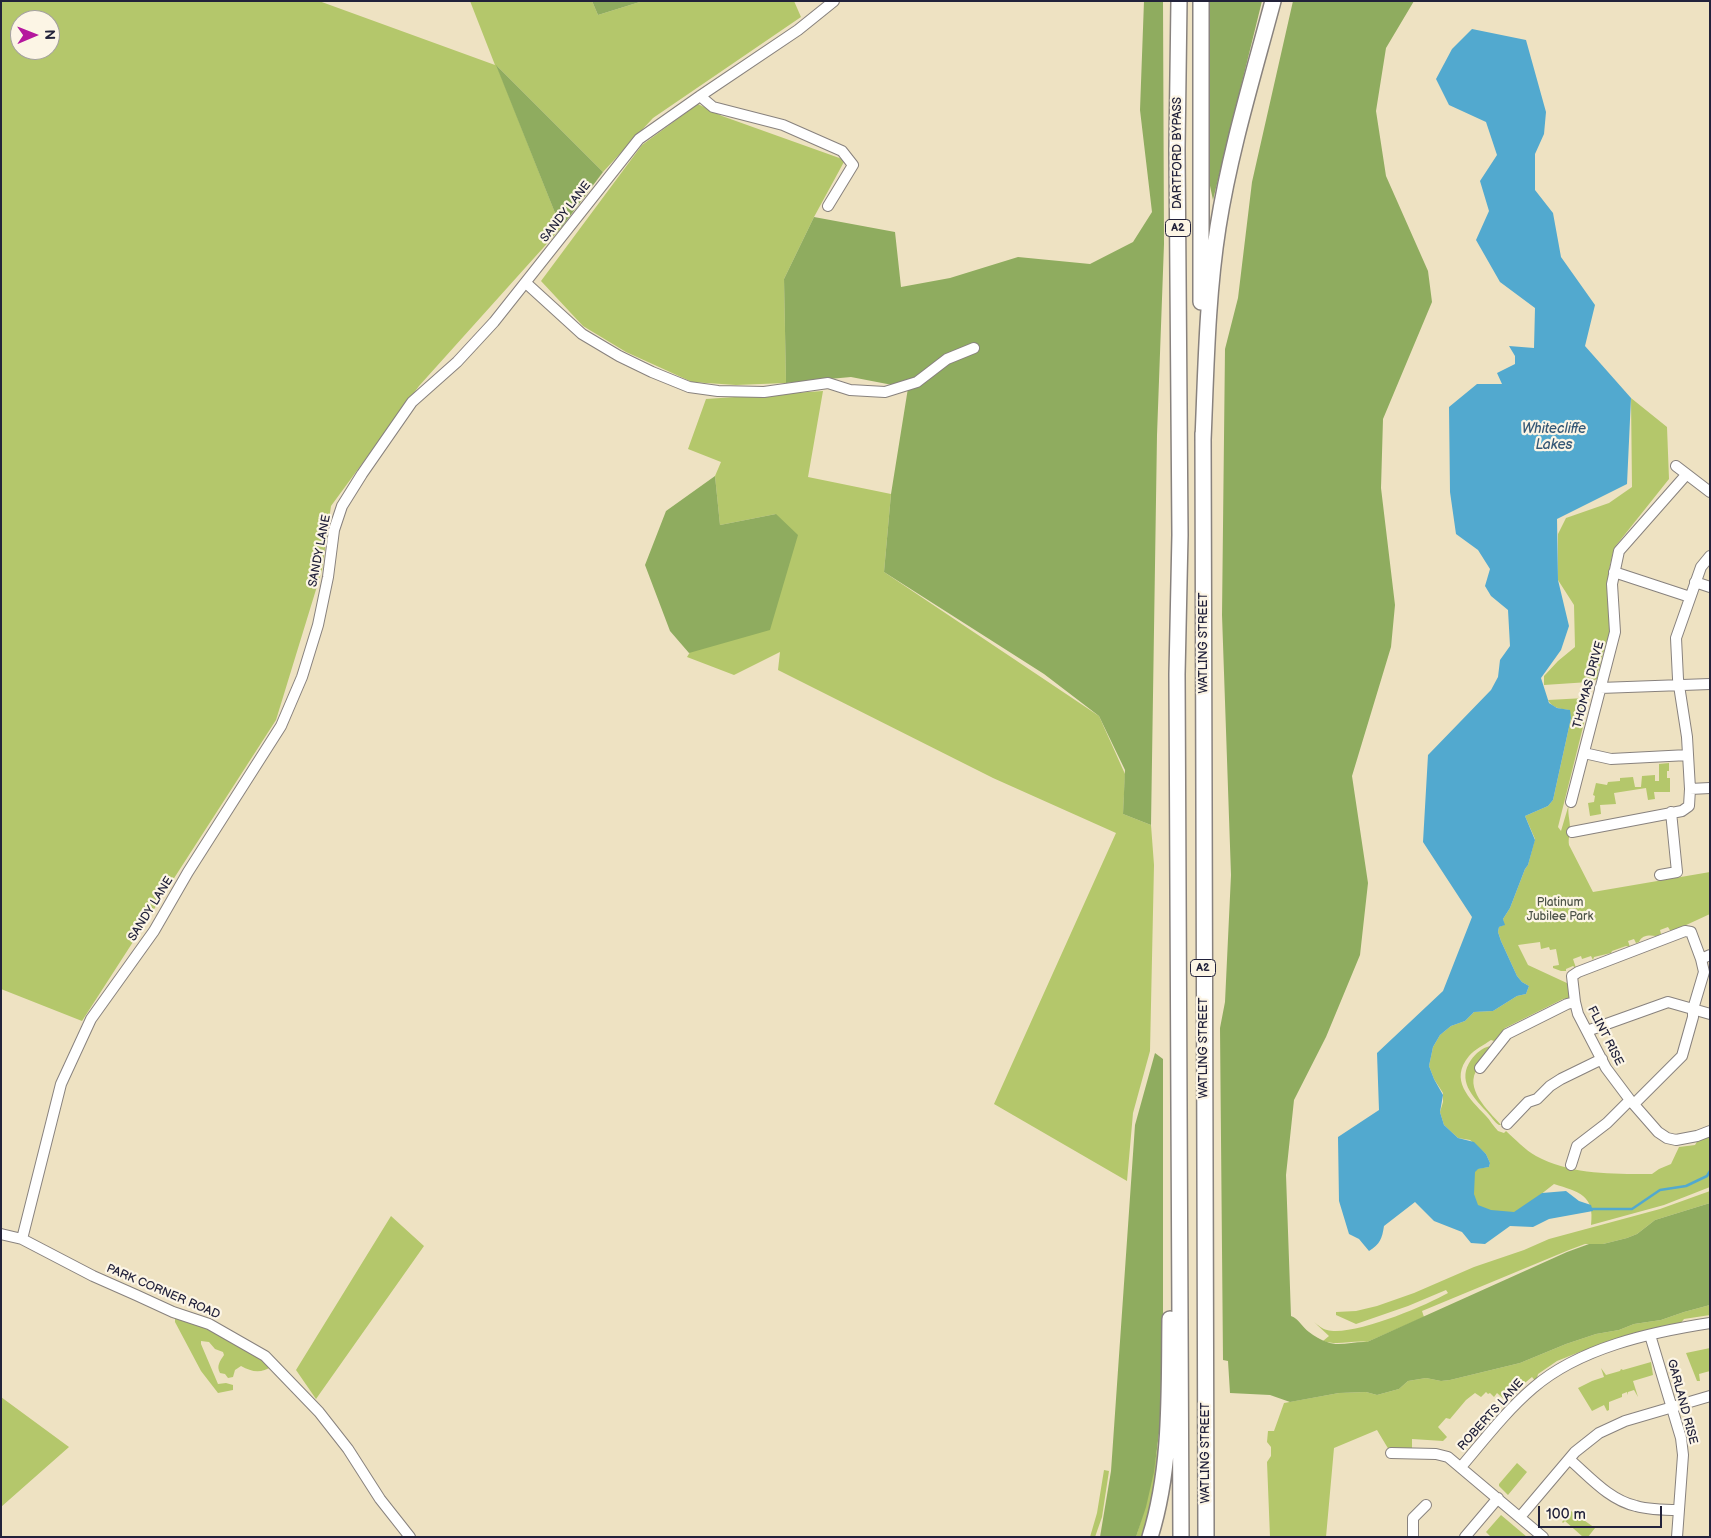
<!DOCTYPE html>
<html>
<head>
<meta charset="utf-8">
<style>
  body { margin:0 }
  #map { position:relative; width:1711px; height:1538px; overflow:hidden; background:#eee2c2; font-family:"Balsamiq Sans",sans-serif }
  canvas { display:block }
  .frame { position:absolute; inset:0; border:2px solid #22223b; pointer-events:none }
  .north { position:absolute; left:10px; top:10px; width:50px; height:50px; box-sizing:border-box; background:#fcf5e5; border:1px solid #a5a1a1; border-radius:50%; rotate:89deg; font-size:14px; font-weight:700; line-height:20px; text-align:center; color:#22223b }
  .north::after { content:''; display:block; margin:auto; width:18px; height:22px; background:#b5179e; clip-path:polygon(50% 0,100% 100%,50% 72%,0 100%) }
  .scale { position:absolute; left:1538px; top:1506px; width:124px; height:22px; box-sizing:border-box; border:2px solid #22223b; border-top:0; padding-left:6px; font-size:15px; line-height:18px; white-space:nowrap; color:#22223b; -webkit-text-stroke:4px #fcf5e5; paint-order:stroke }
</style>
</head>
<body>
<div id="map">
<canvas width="1711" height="1538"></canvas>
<div class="frame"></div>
<div class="north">N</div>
<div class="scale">100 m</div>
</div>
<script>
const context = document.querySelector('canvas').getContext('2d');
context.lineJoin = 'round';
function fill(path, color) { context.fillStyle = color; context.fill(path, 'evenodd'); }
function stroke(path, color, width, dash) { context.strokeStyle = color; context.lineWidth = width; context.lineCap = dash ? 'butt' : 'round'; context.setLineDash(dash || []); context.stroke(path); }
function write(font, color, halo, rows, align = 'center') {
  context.font = font + ' "Balsamiq Sans",sans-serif'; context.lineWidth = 4.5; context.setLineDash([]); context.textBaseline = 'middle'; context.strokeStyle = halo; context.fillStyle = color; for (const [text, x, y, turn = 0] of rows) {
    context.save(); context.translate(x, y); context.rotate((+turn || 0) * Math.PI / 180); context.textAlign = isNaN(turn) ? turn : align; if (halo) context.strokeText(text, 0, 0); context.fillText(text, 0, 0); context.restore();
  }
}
const green = new Path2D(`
  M1,1H319L495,65L470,1H592L598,15L643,1H794L801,17L653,118L603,172L497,66L561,228L419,386L331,506L322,570L276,720L82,1021L1,989ZM20,20H50V50H20Z
  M698,104L722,116L845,160L814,217L784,279L786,383L736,385L692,382L626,352L583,326L541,281L642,145Z
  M823,391L808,477L891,494L884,572L1099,716L1125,774L1123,814L1151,825L1154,865L1150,1051L1133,1113L1127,1181L994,1104L1116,833L993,778L778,670L780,652L734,675L687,657L776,514L720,525L715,476L721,462L688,449L706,399Z
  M1631,398L1667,427L1669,479L1614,548L1608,574L1610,630L1612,633L1610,639L1607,640L1598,672L1600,678L1589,682L1544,685V676L1558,661L1575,647L1574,605L1558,580V534L1566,518L1609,503L1632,487Z
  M1585,698L1584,723L1558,827L1561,831L1569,804C1567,813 1570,819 1570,829C1570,835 1568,838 1569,845L1593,892L1710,872V914L1671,932L1668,927L1660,930L1661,934L1656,936C1649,935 1642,935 1639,942L1636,943L1634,939L1628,941L1630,947L1626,946L1612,951L1611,953L1594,957L1593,960L1591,956L1582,959L1581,956L1573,959L1576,968L1573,966L1566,969V971H1561L1553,968V966L1559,965L1556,949L1550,950L1549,947L1541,949L1540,942L1518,945L1528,965L1569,984L1570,998L1563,999L1505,1028L1494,1041L1491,1040C1484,1045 1475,1049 1469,1056C1449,1080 1469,1098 1486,1116C1490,1120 1493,1126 1498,1131L1504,1133L1506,1131C1515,1139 1525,1150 1536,1156C1571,1175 1613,1174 1652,1174L1659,1169L1671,1164L1679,1147L1695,1145L1698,1140L1710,1135V1187L1664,1205L1591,1225C1595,1195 1579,1192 1554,1184L1483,1240L1430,1148L1476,1169L1489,1167L1490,1163L1486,1154L1470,1140L1458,1138L1444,1125L1440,1112L1443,1102V1093L1434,1079L1429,1066L1433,1047L1440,1035L1451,1026L1465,1021L1474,1012L1493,1011L1517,996L1526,994L1529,986L1522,982L1517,976L1501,941L1498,932L1499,927L1504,925L1503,919L1510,908L1525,869L1528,865L1535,839L1525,816L1548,806L1553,800L1571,718L1569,710C1561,709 1552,708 1548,700Z
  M1669,763V771H1667V778H1670V792H1654L1655,799L1648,800L1646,788L1614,793L1616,804L1600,805L1601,814L1590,816L1588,803L1594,802L1595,796L1593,795L1596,783L1607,785L1608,782L1620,781V778L1633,777L1635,787H1641L1642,776L1655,775V781H1659V764Z
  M1490,1046L1476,1066L1478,1068C1463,1088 1488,1110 1501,1125H1499C1494,1122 1491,1116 1486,1111C1472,1096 1457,1080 1471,1060C1476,1053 1482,1048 1490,1046Z
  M1710,1191V1203L1655,1220L1637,1234L1627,1238L1603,1244H1585L1569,1250L1422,1311L1424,1317L1367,1342C1352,1340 1338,1346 1323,1341L1329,1336L1314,1322C1318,1325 1322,1329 1327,1330C1352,1337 1425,1306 1448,1293L1446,1290L1408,1306L1356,1324L1336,1315V1312L1356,1311L1377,1306L1414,1293L1474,1267L1524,1250L1549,1239L1660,1209Z
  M391,1216L424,1246L316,1399L296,1370Z
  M1710,1305V1315L1684,1319L1680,1324L1586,1352L1582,1351L1557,1361L1538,1374L1536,1382L1532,1377L1520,1387L1517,1385L1512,1390L1514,1393L1506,1401L1497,1393L1494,1397L1490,1393L1488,1394L1486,1392L1481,1397L1475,1393L1466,1400L1450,1419L1446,1418L1438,1427L1447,1437L1443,1441L1412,1439V1450H1389L1377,1430L1334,1448L1326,1537H1270L1267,1462L1271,1456V1447L1267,1442L1268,1431H1274L1284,1403L1339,1393L1366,1392L1377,1395L1399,1389L1408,1381L1426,1378L1441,1381L1450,1380L1520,1363L1566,1344L1596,1334L1619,1330L1634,1324L1661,1320L1684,1312Z
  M175,1317L211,1328L272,1366C261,1374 252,1372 241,1366L235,1370L233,1377L228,1378L225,1374L220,1373C216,1366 220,1361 224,1355L223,1352L215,1349L209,1342L201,1341V1344L218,1384L226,1383L233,1385V1390L218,1393L201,1371L175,1322Z
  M1710,1348V1371L1699,1374L1700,1381H1697L1686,1353Z
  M1651,1362L1653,1375L1633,1381L1638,1397L1634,1390L1628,1392V1395L1627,1392L1622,1394V1397L1609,1402V1410L1607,1411L1604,1405L1592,1411L1578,1388L1592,1381L1604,1377L1601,1368L1606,1375L1620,1371L1621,1369L1623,1370Z
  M1,1397L69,1447L1,1507Z
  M1162,1419L1164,1425L1147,1537H1136C1149,1498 1156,1459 1162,1419Z
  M1517,1463L1527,1472L1508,1495L1499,1486V1484Z
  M1104,1470L1109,1471L1102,1517L1095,1537H1090L1097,1513Z
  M1571,1511L1595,1528L1588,1537H1583L1565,1521L1563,1523L1562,1522Z
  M1501,1515L1527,1537H1491L1486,1532Z`);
const forest = new Path2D(`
  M592,1H643L598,15Z
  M1144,1H1163L1164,244L1157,435L1151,825L1123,814L1125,770L1099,716L1044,674L884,572L891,494L908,388L851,377L786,383L784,279L814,217L895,232L901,287L950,278L1018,257L1090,264L1133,242L1152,212L1140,110Z
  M1209,1H1262L1213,200L1209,181Z
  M1293,1H1414L1386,48L1376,111L1386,176L1428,271L1432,302L1383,419L1381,488L1395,605L1391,647L1352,776L1368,883L1360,955L1326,1037L1294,1100L1286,1175L1291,1316C1299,1319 1302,1327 1309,1332C1314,1336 1321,1340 1327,1342C1339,1347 1354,1341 1367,1342L1567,1252L1589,1244H1603L1627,1238L1637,1234L1655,1220L1710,1203V1305L1684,1312L1661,1320L1634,1324L1619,1330L1596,1334L1566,1344L1520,1363L1450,1380L1441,1381L1426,1378L1408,1381L1399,1389L1377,1395L1366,1392L1339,1393L1290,1402L1270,1395L1230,1393L1228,1361L1223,1360L1220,1028L1225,1002L1231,875L1222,615L1225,349L1238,298L1252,182Z
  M496,65L603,172L561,228Z
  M715,476L720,525L776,514L798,535L770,630L689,653L670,631L645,565L666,511Z
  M1155,1053L1163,1059V1402L1154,1472L1146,1507L1136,1537H1100L1111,1471L1135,1125Z`);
const water = new Path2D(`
  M1472,29L1526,40L1546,112L1544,134L1535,154V190L1553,213L1561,257L1595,305L1585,346L1631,398L1627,484L1557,519L1558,580L1569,626L1561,650L1541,678L1549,703L1557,708L1570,710L1571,718L1553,800L1548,806L1525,816L1535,840L1528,865L1525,869L1510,908L1503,919L1505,925L1499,927L1498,932L1501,941L1517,976L1522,982L1529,986L1526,994L1517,996L1493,1011L1474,1012L1465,1021L1451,1026L1440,1035L1433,1047L1429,1066L1434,1079L1443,1095L1440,1112L1444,1125L1458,1138L1474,1142L1486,1154L1490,1163L1489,1167L1478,1169L1475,1172L1474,1194L1478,1205L1491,1210L1514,1212L1542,1193L1566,1191L1579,1201L1591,1205L1593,1211L1549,1219L1533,1227L1510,1226L1485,1244L1471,1243L1462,1232L1434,1221L1415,1202L1384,1226C1382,1239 1380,1244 1369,1251L1359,1239L1349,1234L1339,1201L1338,1137L1379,1110L1377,1053L1443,991L1472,917L1423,842L1428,755L1491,690L1498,677L1500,660L1510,646L1508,610L1491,596L1485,586L1490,569L1478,550L1456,534L1450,492L1449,407L1477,384H1502L1497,373L1515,364V356L1509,346L1534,348L1535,308L1500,282L1476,240L1489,211L1480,181L1497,155L1486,122L1449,105L1436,79L1452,49Z`);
const stream = new Path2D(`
  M1592,1209H1632L1660,1190L1686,1186L1707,1176L1710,1171`);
const minor = new Path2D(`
  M700,96L713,107L783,125L842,151L853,165L828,206
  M526,283L582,334L619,356L652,372L689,387L718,391L764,392L828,383L850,390L885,392L917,382L947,359L974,348
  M1676,466L1710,492
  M1614,572L1690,597
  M1695,582L1710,587
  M1600,688L1710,684
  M1584,753L1611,759L1688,755
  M1690,789L1687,737L1678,679L1676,638L1701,567L1710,556
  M1571,802L1615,632L1612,584L1619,551L1686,475
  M1572,832L1682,811L1689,806L1690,789L1710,788
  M1660,875L1677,872L1671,812
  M1701,959L1691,932L1685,931L1578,972L1572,976L1575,1002L1578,1014L1606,1068L1630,1100L1658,1132L1667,1138L1676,1140L1697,1136L1710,1131
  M1587,1031L1668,1002L1710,1014
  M1480,1068L1507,1034L1567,1004L1575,1002
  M1634,1104L1682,1056L1693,1017V1009L1704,972L1701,959L1710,955
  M1507,1124L1528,1102L1537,1099L1550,1086L1561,1079L1602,1059
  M1571,1165L1577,1146L1607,1123L1630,1100
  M1,1234L22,1239L93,1276L136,1295L173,1312L209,1324L265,1356L319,1412L348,1449L380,1499L410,1537
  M22,1239L61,1084L91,1019L154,931L188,872L281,726L302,677L318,625L328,577L334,530L342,506L362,474L412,402L457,362L494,322L639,139L700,96L798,30L834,1
  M1650,1335L1681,1438L1683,1455L1677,1537
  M1391,1453L1436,1454L1448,1457L1543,1537
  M1569,1459C1589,1476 1609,1500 1636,1506C1650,1510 1665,1510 1679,1510
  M1461,1467C1484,1440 1506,1411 1533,1388C1579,1348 1651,1332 1710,1323
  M1520,1517L1575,1452L1599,1433L1625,1421L1710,1396
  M1413,1537V1518L1426,1505
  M1465,1537L1498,1498`);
const highway = new Path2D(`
  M1179,1L1177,149L1180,535L1177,674L1181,1537
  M1201,302V1
  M1203,433L1206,1537
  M1203,440C1206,369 1207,297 1218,227C1230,151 1253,76 1273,1
  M1150,1537C1172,1467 1169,1391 1170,1319`);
const shields = [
  [1178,228,25],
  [1203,968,25]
];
const shieldNames = [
  ["A2",1178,228],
  ["A2",1203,968]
];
const streetNames = [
  ["DARTFORD BYPASS",1178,153,-90],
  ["SANDY LANE",566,212,-52],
  ["SANDY LANE",320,551,-79],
  ["WATLING STREET",1204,643,-90],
  ["THOMAS DRIVE",1589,685,-75],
  ["SANDY LANE",151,909,-58],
  ["FLINT RISE",1605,1036,63],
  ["WATLING STREET",1204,1048,-90],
  ["PARK CORNER ROAD",163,1292,23],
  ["GARLAND RISE",1682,1402,75],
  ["ROBERTS LANE",1491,1415,-48],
  ["WATLING STREET",1206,1453,-90]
];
const parkNames = [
  ["Platinum",1560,903],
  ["Jubilee Park",1560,917]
];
const waterNames = [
  ["Whitecliffe",1554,429],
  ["Lakes",1554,445]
];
fill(green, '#b4c76b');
fill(forest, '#8fac5f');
fill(water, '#52a9cf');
stroke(stream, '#52a9cf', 2.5);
stroke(minor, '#88827e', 12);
stroke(highway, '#88827e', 18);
stroke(minor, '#fff', 10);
stroke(highway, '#fff', 15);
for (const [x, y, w] of shields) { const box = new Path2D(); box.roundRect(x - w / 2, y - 8.5, w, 17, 4); context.fillStyle = '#fcf5e5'; context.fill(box); stroke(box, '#22223b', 1); }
write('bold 11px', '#22223b', null, shieldNames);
write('12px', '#22223b', '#fcf5e5', streetNames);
write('12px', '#4e5449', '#fcf5e5', parkNames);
write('italic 14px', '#355876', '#fcf5e5', waterNames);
</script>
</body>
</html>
